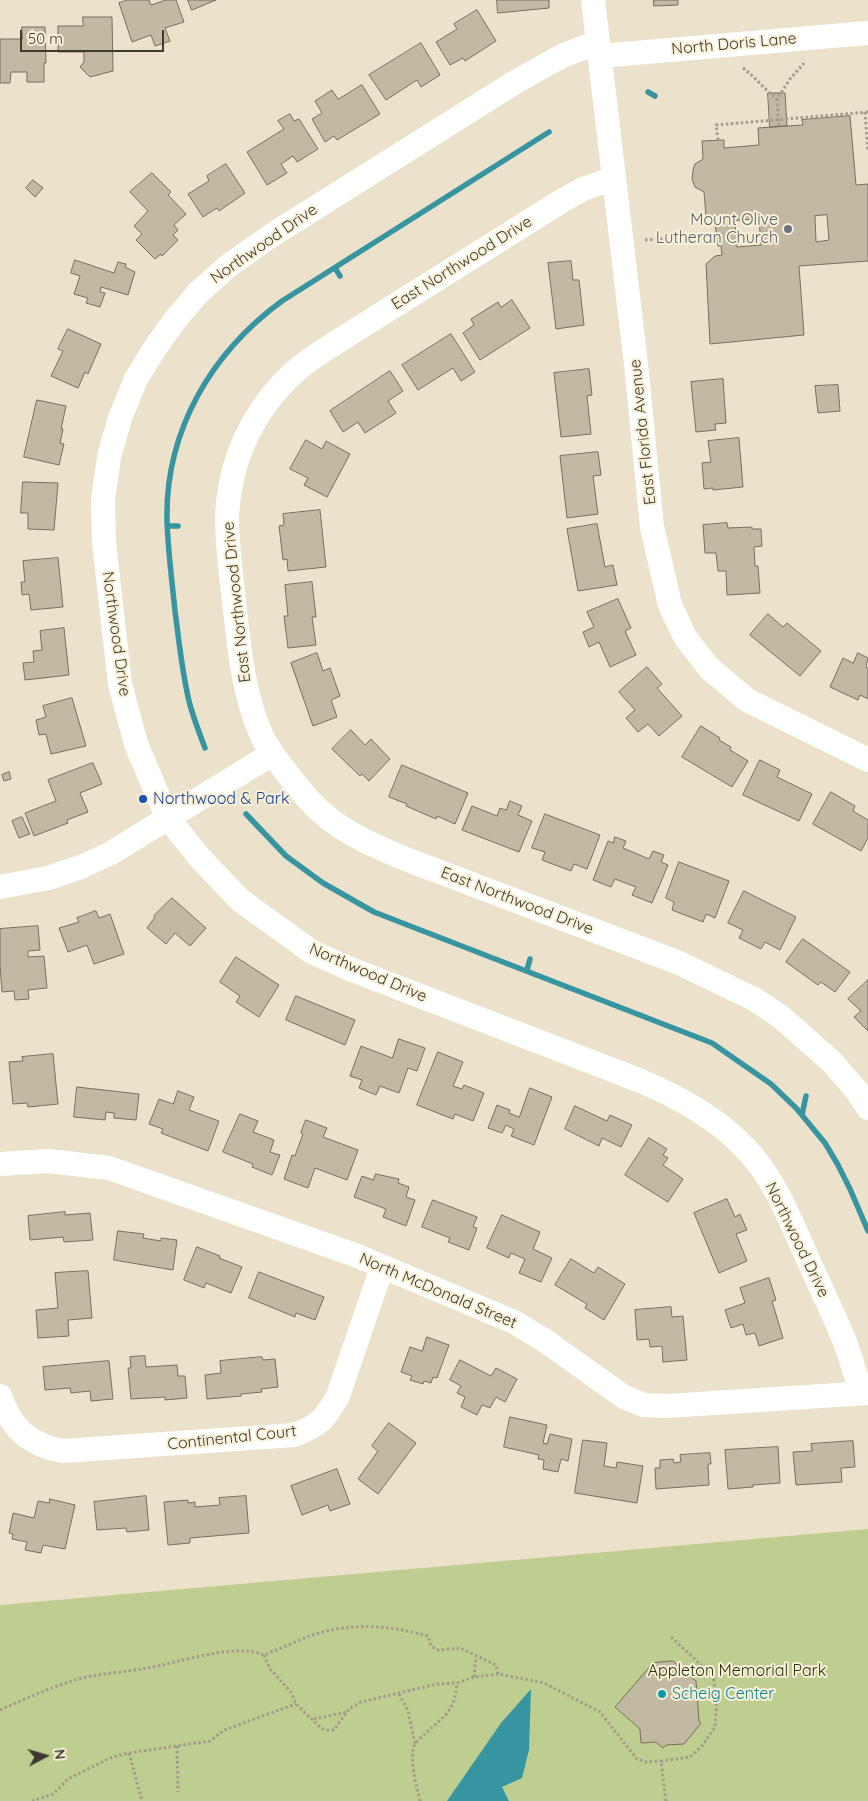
<!DOCTYPE html>
<html>
<head>
<meta charset="utf-8">
<style>
  body { margin:0 }
  #map { position:relative; width:868px; height:1801px; overflow:hidden; background:#ece2cb; font-family:Quicksand,sans-serif }
  canvas { display:block }
  .north { position:absolute; left:20px; top:1731px; width:50px; height:50px; -webkit-text-stroke:4px #f9f0d8; paint-order:stroke; rotate:84deg; font-size:14px; font-weight:700; line-height:20px; text-align:center; color:#3d3a31 }
  .north::after { content:''; display:block; margin:auto; width:18px; height:22px; background:#3d3a31; clip-path:polygon(50% 0,100% 100%,50% 72%,0 100%) }
  .scale { position:absolute; left:20px; top:30px; width:144px; height:22px; box-sizing:border-box; border:2px solid #3d3a31; border-top:0; padding-left:6px; font-size:15px; line-height:18px; white-space:nowrap; color:#3d3a31; -webkit-text-stroke:4px #f9f0d8; paint-order:stroke }
</style>
</head>
<body>
<div id="map">
<canvas width="868" height="1801"></canvas>
<div class="north">N</div>
<div class="scale">50 m</div>
</div>
<script>
const context = document.querySelector('canvas').getContext('2d');
context.lineJoin = 'round';
function fill(path, color) { context.fillStyle = color; context.fill(path, 'evenodd'); }
function stroke(path, color, width, dash) { context.strokeStyle = color; context.lineWidth = width; context.lineCap = dash ? 'butt' : 'round'; context.setLineDash(dash || []); context.stroke(path); }
function write(font, color, halo, rows, align = 'center') {
  context.font = font + ' Quicksand,sans-serif'; context.lineWidth = 4; context.setLineDash([]); context.textBaseline = 'middle'; context.strokeStyle = halo; context.fillStyle = color; for (const [text, x, y, turn = 0] of rows) {
    context.save(); context.translate(x, y); context.rotate((+turn || 0) * Math.PI / 180); context.textAlign = isNaN(turn) ? turn : align; if (halo) context.strokeText(text, 0, 0); context.fillText(text, 0, 0); context.restore();
  }
}
const green = new Path2D(`
  M868,1529V1801H0V1605Z`);
const water = new Path2D(`
  M531,1689L529,1750L522,1778L502,1787L509,1801H447L501,1723Z`);
const stream = new Path2D(`
  M648,92L655,96
  M335,268L340,276
  M168,526H178
  M205,748C199,732 193,717 189,701C182,672 179,641 175,611C172,581 168,551 167,521C165,431 211,353 282,301L549,132
  M246,814L286,856L323,883L374,912L712,1043L771,1084L796,1108L825,1143L838,1165L850,1189L868,1231
  M527,970L530,959
  M802,1115L806,1096`);
const building = new Path2D(`
  M128,0H149L151,5L166,0H176L184,22L165,28L170,41L155,46L151,35L132,42L119,3Z
  M188,0H216L192,10Z
  M497,0H549V8L498,13Z
  M654,0H678V5L654,6Z
  M477,10L496,41L465,61L463,58L450,65L436,42L457,29L454,24Z
  M83,17H112L113,71L90,77L80,67L84,62V52H58V26H83Z
  M22,27H45L46,63H44V82H27V72H11L10,83H0V39H22Z
  M421,43L440,75L421,87L417,80L386,100L369,75Z
  M362,85L380,114L337,140L334,136L325,142L312,119L322,113L315,101L332,90L338,99Z
  M768,93H785L787,126L770,127Z
  M290,114L294,121L299,119L318,149L297,162L293,156L281,164L287,173L267,185L247,152L284,129L278,121Z
  M850,116L856,185L868,184V261L799,266L804,335L710,344L706,264L715,256L722,255L721,246H718L715,224L719,223V215L706,216L704,192L695,187L692,179L693,170L695,164L703,159L702,141L724,140V148L759,145L758,128L803,125L802,120ZM827,215L829,240L816,242L815,216ZM759,219L761,245L737,247L735,221Z
  M226,164L245,193L219,211L217,208L203,217L188,194L209,181L207,176Z
  M152,173L171,192L168,195L186,214L174,225L178,230L173,235L178,240L162,256L161,254L155,259L136,240L142,234L134,226L148,211L130,192Z
  M33,180L43,188L35,197L26,188Z
  M75,260L114,273L118,262L126,264L125,267L135,272L128,295L101,287L100,292L105,293L100,307L86,303L88,298L74,294L80,276L71,273Z
  M571,261L573,280H579L584,325L556,329L548,263Z
  M512,300L530,328L480,360L463,333L474,325L471,319L498,302L501,307Z
  M68,329L101,344L88,374L85,372L78,388L51,376L63,351L58,349Z
  M451,334L475,372L461,381L453,368L418,390L402,365Z
  M589,369L592,395L587,396L591,434L561,437L554,373Z
  M390,371L403,391L388,401L396,413L365,433L358,422L343,432L330,411Z
  M723,379L726,423L715,424L716,430L696,432L691,382Z
  M838,385L840,411L818,413L815,386Z
  M37,400L66,406L61,429H63L60,443L64,444L59,465L24,457Z
  M739,438L743,487L713,490V488L704,489L702,463L711,462L708,441Z
  M306,440L322,449L326,441L350,454L327,497L304,485L308,478L290,469Z
  M598,452L601,475L593,476L598,514L567,518L560,456Z
  M23,482L58,483L54,530L28,529V513H21Z
  M320,510L326,567L288,571L287,559L283,560L279,526L284,525L283,514Z
  M727,523L728,528L752,527V529H761L762,546L754,547L755,566H758L760,593L727,595L726,571H718L716,553H705L703,525Z
  M597,524L605,567L613,565L617,585L578,591L567,529Z
  M58,558L63,607L31,610L29,594L22,595L21,582H25L23,561Z
  M312,582L316,617H312L316,645L288,648L284,616H288L285,585Z
  M618,599L631,628L625,631L636,655L610,667L599,642L589,647L583,632L594,627L587,612Z
  M768,614L783,627L787,623L821,651L800,676L750,635Z
  M64,628L69,675L25,680L23,663L34,662L33,651L42,650L40,631Z
  M317,653L323,671L330,668L340,696L331,700L337,717L313,726L291,663Z
  M858,653L868,658L866,667L868,668V699L860,695L858,700L830,687L843,658L853,663Z
  M647,667L662,684L657,688L682,716L659,736L648,724L638,732L626,718L635,710L619,692Z
  M72,698L86,746L51,754L46,734L39,735L36,720L46,717L43,706Z
  M701,726L720,738L719,740L731,747L730,750L748,761L732,787L682,757Z
  M351,730L365,745L371,739L390,759L369,781L362,774L360,776L332,749Z
  M760,760L780,770L777,777L812,794L799,821L743,795Z
  M93,763L102,784L80,793L88,812L67,820L68,823L34,836L25,813L56,801L48,780Z
  M402,765L468,793L455,824L437,816L436,819L406,806L407,804L389,797Z
  M9,772L11,779L4,781L2,775Z
  M831,792L855,806L853,811L868,820V838L861,851L813,824Z
  M510,801L522,806L518,815L532,821L519,852L462,830L472,806L497,816L500,808L506,810Z
  M545,814L600,835L587,869L574,864L571,871L542,860L545,852L532,848Z
  M22,817L30,834L19,838L12,821Z
  M615,837L626,841L623,848L649,859L653,851L664,855L661,862L668,865L652,903L632,895L636,887L615,879L611,887L593,880L608,841L613,843Z
  M679,862L729,881L715,918L706,914L703,922L672,910L674,902L666,898Z
  M744,891L796,917L780,950L765,942L761,949L739,938L743,930L728,923Z
  M172,898L206,928L190,946L175,933L166,944L147,928L155,917L154,916Z
  M96,911L99,918L110,914L124,954L94,964L87,945L68,952L59,928L79,922L77,918Z
  M38,926L40,950L28,951V957L44,956L47,988L28,990L29,999L15,1000L14,991L2,992L0,965V929Z
  M803,939L850,972L835,992L821,982L818,985L786,962Z
  M236,957L279,985L259,1017L236,1002L240,996L220,982Z
  M868,980V1031L854,1017L861,1011L848,999Z
  M296,996L355,1020L345,1045L286,1020Z
  M399,1039L425,1048L417,1071L408,1068L399,1093L380,1086L376,1095L359,1088L362,1080L350,1076L361,1046L392,1058Z
  M438,1052L463,1062L453,1086L462,1089L464,1085L484,1093L473,1121L455,1114L453,1119L417,1105Z
  M53,1054L58,1104L28,1107L27,1103L13,1104L9,1062L23,1061L22,1057Z
  M77,1087L139,1094L136,1120L114,1118V1113L106,1112L105,1120L74,1117Z
  M530,1088L552,1097L534,1145L511,1136L514,1129L506,1125L502,1133L488,1128L497,1105L510,1110L509,1113L519,1117Z
  M178,1091L194,1097L189,1110L219,1121L208,1151L161,1133L163,1129L149,1124L159,1099L173,1104Z
  M575,1106L607,1121L610,1115L632,1125L621,1147L602,1138L599,1146L565,1129Z
  M240,1114L258,1121L253,1132L274,1140L270,1152L280,1155L272,1175L252,1167L253,1164L223,1152Z
  M306,1120L327,1128L323,1137L358,1150L347,1180L315,1168L308,1188L284,1179L292,1155L295,1156L303,1134L301,1133Z
  M649,1138L667,1149L663,1155L668,1158L663,1165L683,1179L668,1202L625,1175Z
  M376,1174L399,1179L398,1183L409,1187L406,1197L415,1200L406,1226L383,1217L386,1209L354,1197L362,1176L373,1180Z
  M727,1199L735,1217L740,1214L747,1230L736,1234L747,1261L719,1273L694,1213Z
  M433,1200L477,1217L473,1227L477,1228L469,1250L448,1242L450,1238L422,1227Z
  M65,1212V1215L90,1213L93,1240L64,1242L63,1237L30,1240L28,1216Z
  M502,1215L540,1232L533,1249L552,1258L541,1282L519,1273L525,1259L511,1253L509,1258L487,1248Z
  M118,1231L144,1234L143,1238L161,1241V1238L177,1240L173,1270L114,1260Z
  M197,1247L220,1256L219,1258L242,1267L231,1293L206,1283L204,1288L184,1280Z
  M571,1259L594,1273L598,1267L625,1284L604,1320L585,1308L587,1304L555,1285Z
  M88,1271L92,1318L68,1320L69,1336L38,1338L36,1310L58,1308L55,1273Z
  M259,1272L324,1297L315,1320L296,1313L295,1317L249,1298Z
  M769,1278L776,1300L772,1301L783,1338L759,1346L755,1333L746,1335L743,1324L731,1328L725,1310L745,1303L740,1288Z
  M671,1307L672,1317L683,1316L687,1360L663,1362L662,1346L650,1347L649,1339L637,1340L635,1310Z
  M427,1337L449,1345L437,1378L433,1377L431,1383L424,1381L423,1384L410,1380L412,1376L401,1372L410,1347L422,1351Z
  M145,1356L146,1367L177,1365L178,1376H185L187,1398L165,1400V1397L131,1399L128,1368H131L130,1357Z
  M262,1357L263,1360L275,1359L278,1387L261,1389L262,1392L241,1394V1396L207,1399L205,1375L221,1373L220,1361Z
  M460,1360L491,1376L496,1368L517,1379L505,1402L496,1397L490,1408L482,1405L477,1415L461,1407L465,1397L457,1393L461,1386L450,1380Z
  M109,1361L113,1399L91,1401L90,1391L71,1393L70,1388L45,1390L43,1367Z
  M510,1417L547,1425L543,1443L547,1444L550,1434L572,1439L568,1461L561,1459L558,1472L543,1469L544,1460L538,1459L539,1455L504,1447Z
  M389,1423L416,1443L378,1494L358,1479L378,1451L372,1446Z
  M583,1440L607,1443L604,1466L616,1468L617,1462L643,1466L637,1503L575,1493Z
  M853,1441L855,1467L841,1468L842,1482L796,1485L793,1452L812,1451L811,1444Z
  M778,1447L780,1483L753,1485V1487L728,1489L725,1450Z
  M710,1453L711,1464H708L709,1485L656,1489L655,1468H660V1460L673,1459L674,1463L681,1462L680,1455Z
  M337,1469L350,1504L330,1511L328,1505L302,1515L291,1486Z
  M146,1496L149,1530L127,1532L126,1528L97,1530L94,1502Z
  M246,1496L249,1533L190,1538V1543L168,1545L164,1502L188,1500V1503L195,1502V1507L220,1505L219,1498Z
  M50,1499L75,1505L65,1549L43,1545L41,1553L25,1550L27,1542L12,1539L13,1534L9,1533L13,1513L34,1518L38,1501L49,1503Z
  M673,1661L696,1681L699,1721L701,1723L684,1744L666,1745L663,1748L656,1742L641,1743L640,1729L615,1707L653,1663Z`);
const path = new Path2D(`
  M743,68C755,77 764,89 777,99
  M865,112L868,152
  M779,126L777,99L790,79L804,63
  M718,140L716,125L868,112
  M645,240L717,235
  M264,1655L270,1669L291,1692L296,1704L321,1728L327,1730H334L349,1709L361,1702L437,1684L457,1683
  M474,1677L476,1656
  M399,1694L408,1711L415,1744
  M0,1710C27,1698 54,1686 82,1678C103,1673 126,1672 147,1668C178,1663 236,1642 264,1655C279,1649 295,1642 310,1636C349,1622 389,1625 428,1636L431,1646L438,1650L460,1648L496,1665L498,1674
  M314,1719L347,1712
  M177,1746L178,1792
  M129,1753L142,1801
  M32,1801L53,1794L68,1779L110,1758L129,1753L210,1741L224,1730L296,1704
  M420,1801C417,1788 408,1756 415,1744C417,1740 423,1736 426,1733C446,1714 454,1713 457,1683L474,1677L498,1674L544,1683L600,1712L637,1759L646,1762L661,1761
  M666,1801L661,1761L690,1757L702,1746L715,1727L717,1698L713,1676L671,1637`);
const minor = new Path2D(`
  M593,0L636,364L652,527L670,605L685,637L709,668L747,700L868,760
  M598,42L562,56L517,81L272,235L228,266L198,293L175,320L155,348L136,379L120,418L109,457L103,500L104,543L120,684L136,744L167,817L200,858L240,900L312,952L350,969L641,1081C680,1098 717,1118 746,1149C774,1178 790,1219 806,1255C819,1284 833,1313 845,1342C851,1359 856,1376 861,1393
  M600,56L868,33
  M614,178L583,189L560,202L332,345C320,353 308,360 298,369C254,407 229,460 227,518C227,546 231,574 234,601C239,646 243,693 261,734C267,748 277,760 286,772C294,782 301,792 310,801C335,829 370,844 403,858L677,962L754,999L781,1017L832,1062L857,1091L868,1108
  M0,887L48,878L81,867L111,853L272,754
  M0,1164L48,1161L109,1168L355,1255L514,1322L544,1340L624,1397L644,1405L667,1406L868,1393
  M0,1396C11,1428 29,1445 63,1451L294,1435C320,1425 324,1420 338,1396L382,1267`);
const markers = [
  [788,229,5,"#6b7280"],
  [143,799,5,"#1a4fb4"],
  [662,1694,5,"#0f9aa8"]
];
const streetNames = [
  ["North Doris Lane",734,44,-5],
  ["Northwood Drive",264,244,-35],
  ["East Northwood Drive",462,263,-32],
  ["East Florida Avenue",643,432,-96],
  ["East Northwood Drive",237,602,-96],
  ["Northwood Drive",116,634,82],
  ["East Northwood Drive",517,901,21],
  ["Northwood Drive",368,973,23],
  ["Northwood Drive",797,1240,64],
  ["North McDonald Street",438,1291,23],
  ["Continental Court",232,1438,-6]
];
const worshipNames = [
  ["Mount Olive",778,220],
  ["Lutheran Church",778,238]
];
const transitNames = [
  ["Northwood & Park",153,799]
];
const parkNames = [
  ["Appleton Memorial Park",737,1671]
];
const cultureNames = [
  ["Scheig Center",672,1694]
];
fill(green, '#bece90');
fill(water, '#3794a1');
stroke(stream, '#3794a1', 5.5);
fill(building, '#c2b9a2');
stroke(building, '#776f5a', 1);
stroke(path, '#a39c8b', 3, [2.5, 2.5]);
stroke(minor, '#fff', 24);
for (const [x, y, r, color] of markers) { const dot = new Path2D(); dot.arc(x, y, r, 0, 2 * Math.PI); context.fillStyle = color; context.fill(dot); stroke(dot, '#f9f0d8', 2); }
write('16px', '#3d3a31', '#f9f0d8', streetNames);
write('16px', '#5b616d', '#f9f0d8', worshipNames, 'right');
write('16px', '#164399', '#f9f0d8', transitNames, 'left');
write('16px', '#2a320f', '#f9f0d8', parkNames);
write('16px', '#0d838f', '#f9f0d8', cultureNames, 'left');
</script>
</body>
</html>
